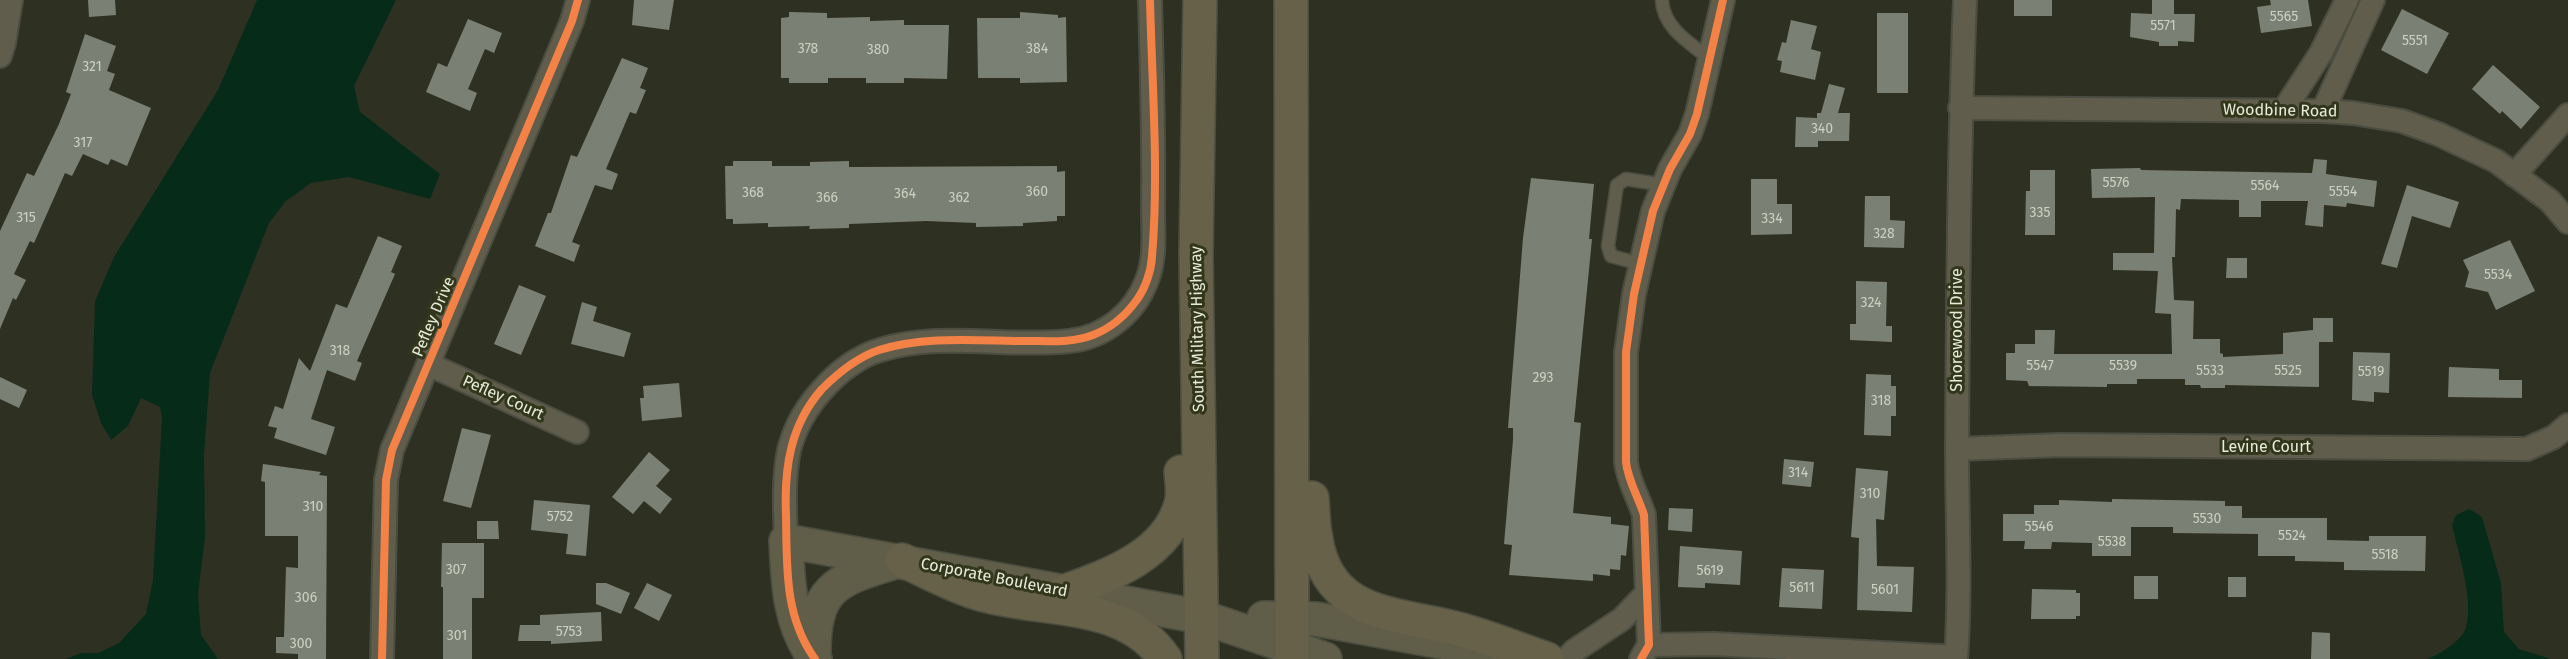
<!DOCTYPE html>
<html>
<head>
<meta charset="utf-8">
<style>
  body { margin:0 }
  canvas { display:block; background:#2e3121 }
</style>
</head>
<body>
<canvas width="2568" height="659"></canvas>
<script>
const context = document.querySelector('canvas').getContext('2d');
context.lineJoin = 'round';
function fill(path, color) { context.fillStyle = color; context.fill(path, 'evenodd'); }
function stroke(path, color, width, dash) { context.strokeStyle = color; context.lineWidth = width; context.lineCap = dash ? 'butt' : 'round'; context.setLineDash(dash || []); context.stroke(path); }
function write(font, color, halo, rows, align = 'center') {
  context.font = font + ' "Fira Sans",sans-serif'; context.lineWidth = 6; context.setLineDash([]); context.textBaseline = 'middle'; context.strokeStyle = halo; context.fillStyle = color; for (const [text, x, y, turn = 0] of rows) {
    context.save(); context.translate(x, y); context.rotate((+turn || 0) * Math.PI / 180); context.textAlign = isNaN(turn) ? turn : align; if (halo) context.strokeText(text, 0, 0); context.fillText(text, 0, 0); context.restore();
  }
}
const water = new Path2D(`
  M257,0H396L354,86L360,112L440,174L430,199L349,177L311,183L286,201L269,223L210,373L204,455L205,537L198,594L201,635L218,659H66L81,653H98L119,643L146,614L153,580L162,418L160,407L141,398L128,426L111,440L101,423L92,395L95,301L114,257L218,90Z
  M2469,509L2482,517L2501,583L2504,632L2519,649L2551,659H2427C2439,655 2463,640 2466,627C2474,600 2458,552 2452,525L2456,515Z`);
const building = new Path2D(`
  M88,0H115L116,15L89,17Z
  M634,0H674L669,30L632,25Z
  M2014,0H2052V16H2014Z
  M2152,0H2174V14H2195L2194,42L2178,41V46H2159V42L2130,37L2131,13L2152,14Z
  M2270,0H2308L2312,26L2261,33L2257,7L2271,5Z
  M2402,9L2449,33L2427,74L2381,50Z
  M789,12L827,13V18L870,17V21L904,20V25H949L947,79L904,78V83H866V78H828V83H789V78H781V18L789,17Z
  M1020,12L1058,15V18L1066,17L1067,82L1020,83V78H978L977,18H1020Z
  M1877,13H1908V93H1877Z
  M468,19L502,33L494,53L485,49L468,89L477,93L470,111L426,92L438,63L447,67Z
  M1791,20L1817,26L1811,49L1821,52L1815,80L1780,72L1782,61L1777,60L1782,42L1786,43Z
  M85,34L116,46L107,71L115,74L109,90L151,108L127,166L111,159L108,165L83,154L72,176L65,173L34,243L30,241L14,274L26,280L16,300L13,298L0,329V231L27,173L34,176L59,124L71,94L66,92Z
  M622,58L648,68L640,88L646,90L636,114L630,112L606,169L618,174L612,190L595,185L572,242L580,245L574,262L535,246L548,213H551L571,155L577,157Z
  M2493,65L2540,107L2521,129L2502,111L2500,114L2472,89Z
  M1829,84L1845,88L1838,113H1850L1849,141H1818V147H1795L1796,117L1817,118V113H1821Z
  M2314,159L2327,160L2326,174L2377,181L2374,207L2347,203L2346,207L2324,205L2323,227L2305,225L2308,201H2261V217H2239V200L2181,199L2180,210L2176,209L2175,257H2172L2174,300L2194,301L2193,339H2220V353L2223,354V357L2283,354V333L2313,330V318H2333V342H2319V387L2225,385V388H2201L2200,385H2185V379H2137V384H2107V387L2029,386L2027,381L2006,380V353H2015V344H2035V330H2055L2054,354H2172L2171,314L2155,313L2158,271L2113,270V253H2154L2155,197L2092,198L2091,169L2140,168L2141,170L2312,173Z
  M733,161H772V166H810V162L849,161V167H857L1057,166V172L1065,171V216H1057V221L1023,223V226L976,227V223L926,221L849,224V228L809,229L810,226L768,227V223L733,224V219H726L725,166H733Z
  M2030,170H2055V235H2025L2026,191H2030Z
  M1531,178L1594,184L1589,239H1592L1574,422L1581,423L1573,513L1611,517V524L1629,526L1626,556L1621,555L1620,570L1610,569V576L1593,574V581L1509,575L1512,545L1504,544L1513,440V428H1508L1523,238Z
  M1751,179H1777V204H1792V234L1751,235Z
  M2407,185L2459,202L2450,228L2412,216L2397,268L2381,264Z
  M1865,196H1890V220L1905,221L1904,248L1864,247Z
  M378,236L402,246L391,272L395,274L357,361L362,363L355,381L327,370L311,419L335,427L326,455L274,438L277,428L268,426L275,406L283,409L299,358L310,371L336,304L347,308Z
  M2510,240L2535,291L2496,310L2488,292L2465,287L2469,272L2463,260Z
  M2227,258H2247V278H2226Z
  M1856,281L1887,282L1886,326H1892V342L1850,340V324H1856Z
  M519,285L546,296L521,355L494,344Z
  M582,302L597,307L593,321L631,333L624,357L571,344Z
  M2353,352L2390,353L2389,393L2374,392V402L2352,400Z
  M2449,367L2499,369V380H2522V398L2448,397Z
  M1866,374L1891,375V386H1896V416H1891V436L1864,435Z
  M0,377L27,390L19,408L0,399Z
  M679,383L682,417L642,421L640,398H644L643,386Z
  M462,428L491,435L471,508L443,501Z
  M649,452L670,470L656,486L672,499L660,514L644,501L633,514L612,497Z
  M1784,459L1814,462L1811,487L1782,484Z
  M263,464L321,472L319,475L327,476L326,659H298V654L276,653V637H284L286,567L298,568V536H265V482L261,481Z
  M1856,468L1888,471L1884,520L1876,519L1877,566L1914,567L1912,612L1857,610L1859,538L1851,537Z
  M2112,499L2225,501V506H2242V518H2327V540L2369,541V536H2426L2425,571L2344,570V562L2295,561V556H2258V534L2173,533V527H2131V556H2092V543L2052,542L2051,549H2024L2025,541H2003V514H2034V505H2059V500L2112,502Z
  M534,500L590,505L586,556L566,554L568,534L531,530Z
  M1669,508L1693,509L1692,532L1668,530Z
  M477,521H498L499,539H477Z
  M442,543H484V598H472V659H443V587H441Z
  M1680,546L1742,551L1740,585L1705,583V588L1678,587Z
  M1782,568L1824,570L1822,609L1779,607Z
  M2134,576H2158V599H2134Z
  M2228,577H2246V597H2228Z
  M596,583H606L630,593L621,614L596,604Z
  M647,583L672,595L659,621L634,608Z
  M2032,589L2076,590V593H2080V616H2076V619H2031Z
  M601,612L602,641L551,644V641H518L520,625H540V615Z
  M2312,632L2330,633V659H2311Z`);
const lane = new Path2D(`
  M1662,0C1663,28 1690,43 1710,59
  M1641,264L1611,256L1608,246L1617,185L1626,179L1664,185`);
const street = new Path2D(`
  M0,56L4,43L11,0
  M1960,108L2323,111L2353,113L2402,121L2438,134L2496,161L2550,201L2568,222
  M2284,110L2321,53L2347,0
  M2323,111L2373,0
  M2514,175L2568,115
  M428,364L577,432
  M1957,449L2061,445L2527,449L2554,437L2568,425
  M786,541C785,510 783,480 789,450C795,427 808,405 824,388C838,372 859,356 880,350C940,331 1007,348 1069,341C1104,338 1135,313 1147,280C1156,258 1153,232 1153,208C1154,139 1152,69 1150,0
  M1649,645L1714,644L1956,657
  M382,659L386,480L392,450L572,21L578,0
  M1567,659L1574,651L1622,619L1646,594
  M1641,659L1649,645L1644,515C1638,496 1628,481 1626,462V352L1634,294L1653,211L1670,169L1690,134L1697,114L1723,0
  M1956,659C1961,588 1957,517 1957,445C1958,297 1959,148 1965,0`);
const secondary = new Path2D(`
  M1264,618L1316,619L1491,651
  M814,657C813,588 835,580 895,562
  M815,659C789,623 788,584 786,541L1202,617L1325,659`);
const primary = new Path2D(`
  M1200,0L1196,255L1202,659
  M1291,0L1292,659
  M1312,498C1313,511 1313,526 1316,539C1327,612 1388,613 1446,626C1480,633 1514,648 1547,659
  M902,560C926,571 951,585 977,593C1039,613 1124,598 1165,659
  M1066,591C1110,575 1167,555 1181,504C1184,494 1182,482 1181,472`);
const cycleway = new Path2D(`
  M382,659L386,480L392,450L572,21L578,0
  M815,659C784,616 787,566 786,515C784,469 790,425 822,389C838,373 858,357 879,350C926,335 980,341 1028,341C1050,341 1072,343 1093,335C1111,328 1125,316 1136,301C1145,289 1151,272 1152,257C1159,175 1152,83 1150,0
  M1641,659L1649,645L1644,515C1638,496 1628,481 1626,462V352L1634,294L1653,211L1670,169L1690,134L1697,114L1723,0`);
const numberNames = [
  ["5565",2284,17],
  ["5571",2163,26],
  ["5551",2415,41],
  ["378",808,49],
  ["384",1037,49],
  ["380",878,50],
  ["321",92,67],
  ["340",1822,129],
  ["317",83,143],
  ["5576",2116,183],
  ["5564",2265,186],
  ["360",1037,192],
  ["5554",2343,192],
  ["368",753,193],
  ["364",905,194],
  ["366",827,198],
  ["362",959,198],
  ["335",2040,213],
  ["315",26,218],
  ["334",1772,219],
  ["328",1884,234],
  ["5534",2498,275],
  ["324",1871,303],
  ["318",340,351],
  ["5547",2040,366],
  ["5539",2123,366],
  ["5533",2210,371],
  ["5525",2288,371],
  ["5519",2371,372],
  ["293",1543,378],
  ["318",1881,401],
  ["314",1798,473],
  ["310",1870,494],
  ["310",313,507],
  ["5752",560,517],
  ["5530",2207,519],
  ["5546",2039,527],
  ["5524",2292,536],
  ["5538",2112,542],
  ["5518",2385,555],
  ["307",456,570],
  ["5619",1710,571],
  ["5611",1802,588],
  ["5601",1885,590],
  ["306",306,598],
  ["5753",569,632],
  ["301",457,636],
  ["300",301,644]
];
const streetNames = [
  ["Woodbine Road",2280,111,1],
  ["Pefley Drive",434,317,-67],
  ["South Military Highway",1198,329,-91],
  ["Shorewood Drive",1958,330,-90],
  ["Pefley Court",503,398,24],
  ["Levine Court",2266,448],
  ["Corporate Boulevard",994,578,11]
];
fill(water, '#062b19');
fill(building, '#7a8073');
stroke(lane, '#4b4d40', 15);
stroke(street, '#4b4d40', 26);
stroke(secondary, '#4b4d40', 36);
stroke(primary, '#4b4d40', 36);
stroke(lane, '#605d4d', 12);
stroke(street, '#605d4d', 22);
stroke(secondary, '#605d48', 33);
stroke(primary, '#666148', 33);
stroke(cycleway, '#f48246', 8);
write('14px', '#ccd0c0', null, numberNames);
write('16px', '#e7ebda', '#32371b', streetNames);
</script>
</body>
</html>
